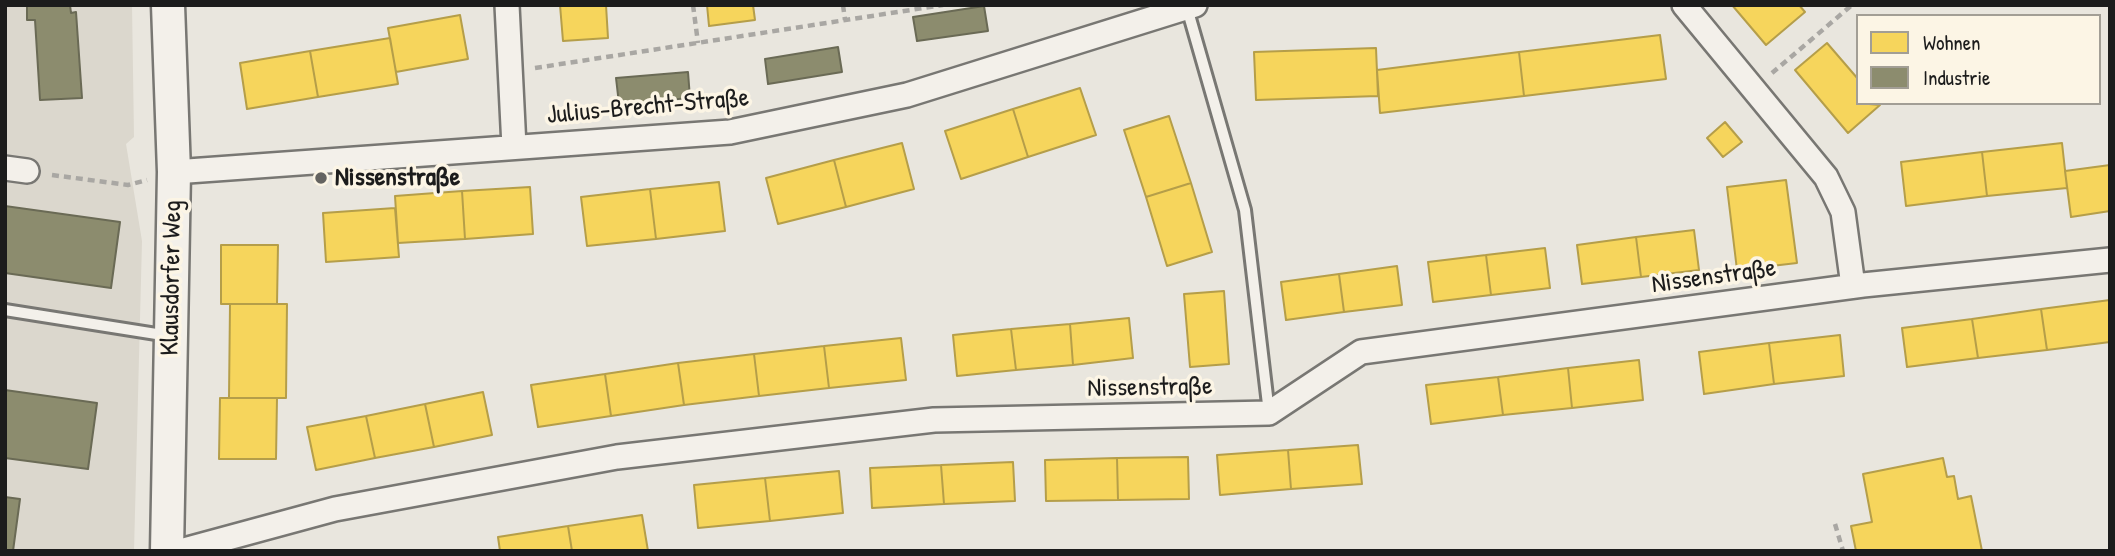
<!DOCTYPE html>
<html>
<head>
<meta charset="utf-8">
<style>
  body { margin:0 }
  #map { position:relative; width:2115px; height:556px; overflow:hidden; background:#e9e6de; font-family:"Patrick Hand",sans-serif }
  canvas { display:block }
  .frame { position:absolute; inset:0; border:7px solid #1c1c1c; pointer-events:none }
  .legend { position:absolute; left:1856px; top:14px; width:245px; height:91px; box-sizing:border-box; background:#fcf5e5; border:2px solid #a29e95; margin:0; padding:9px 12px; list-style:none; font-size:21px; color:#1c1c1c }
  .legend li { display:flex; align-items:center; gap:14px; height:35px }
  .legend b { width:35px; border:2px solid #a29e95 }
</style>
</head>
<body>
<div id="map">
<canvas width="2115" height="556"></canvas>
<div class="frame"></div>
<ul class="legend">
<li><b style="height:19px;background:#f6d55c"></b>Wohnen</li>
<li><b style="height:19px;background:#8c8c6e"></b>Industrie</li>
</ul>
</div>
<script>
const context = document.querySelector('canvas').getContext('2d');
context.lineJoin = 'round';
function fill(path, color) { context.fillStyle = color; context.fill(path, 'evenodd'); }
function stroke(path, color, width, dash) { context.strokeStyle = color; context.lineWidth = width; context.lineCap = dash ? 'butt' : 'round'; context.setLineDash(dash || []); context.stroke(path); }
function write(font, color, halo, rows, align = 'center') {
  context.font = font + ' "Patrick Hand",sans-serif'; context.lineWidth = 7; context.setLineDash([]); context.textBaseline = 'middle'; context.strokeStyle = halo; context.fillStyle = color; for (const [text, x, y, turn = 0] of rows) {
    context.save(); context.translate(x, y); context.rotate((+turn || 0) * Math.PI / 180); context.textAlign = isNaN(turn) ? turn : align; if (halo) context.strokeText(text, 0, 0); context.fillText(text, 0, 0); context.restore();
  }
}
const built = new Path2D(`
  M5,5H132L134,137L126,144L142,241L134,551H5Z`);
const homes = new Path2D(`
  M560,5H606L608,38L563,41Z
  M707,5H753L755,20L709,26Z
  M1732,5H1799L1805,12L1766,45Z
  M460,15L468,59L396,72L388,28Z
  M1660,35L1666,79L1524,96L1519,52Z
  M390,38L398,84L318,97L310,51Z
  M1827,43L1858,79V103L1880,105L1848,133L1795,70Z
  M1376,48L1378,96L1256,100L1254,52Z
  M310,51L318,97L247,109L240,63Z
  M1519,52L1524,96L1380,113L1377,70Z
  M1080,88L1096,135L1028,157L1013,109Z
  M1013,109L1028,157L961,179L945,131Z
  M1169,116L1191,183L1146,197L1124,130Z
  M1725,122L1742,142L1723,157L1707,138Z
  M902,143L914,189L846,207L834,160Z
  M2062,143L2067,188L1987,196L1982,152Z
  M1982,152L1987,196L1906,206L1901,162Z
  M834,160L846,207L778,224L766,178Z
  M2110,165V211L2071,217L2065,171Z
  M1786,180L1797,263L1737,270L1727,187Z
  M719,182L725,231L656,239L650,189Z
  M1191,183L1212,252L1167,266L1146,197Z
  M530,187L533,234L465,239L462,191Z
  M650,189L656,239L587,246L581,197Z
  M462,191L465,239L398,243L395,196Z
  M395,208L399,257L326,262L323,213Z
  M1694,230L1699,270L1641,277L1636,237Z
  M1636,237L1641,277L1582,284L1577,245Z
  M221,245H278L277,304H221Z
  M1545,248L1550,288L1491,295L1486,255Z
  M1486,255L1491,295L1433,302L1428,262Z
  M1397,266L1402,305L1344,312L1339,274Z
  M1339,274L1344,312L1286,320L1281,282Z
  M1224,291L1229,364L1190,367L1184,294Z
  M2110,300V342L2047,350L2041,309Z
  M230,304H287L286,398H229Z
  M2041,309L2047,350L1978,358L1972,319Z
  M1129,318L1133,358L1073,365L1070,324Z
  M1972,319L1978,358L1907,367L1902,328Z
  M1070,324L1073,365L1016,370L1011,329Z
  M1011,329L1016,370L957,376L953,335Z
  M1840,335L1844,376L1774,384L1769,343Z
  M901,338L906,380L829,388L824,346Z
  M1769,343L1774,384L1704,394L1699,352Z
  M824,346L829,388L759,396L754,354Z
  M754,354L759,396L684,405L678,363Z
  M1639,360L1643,400L1572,408L1568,368Z
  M678,363L684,405L611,416L605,374Z
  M1568,368L1572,408L1503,415L1498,377Z
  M605,374L611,416L538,427L531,385Z
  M1498,377L1503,415L1431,424L1426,385Z
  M483,392L492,435L434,447L425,404Z
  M220,398H277L276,459H219Z
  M425,404L434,447L375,458L366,416Z
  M366,416L375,458L316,470L307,427Z
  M1358,445L1362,484L1291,489L1288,450Z
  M1288,450L1291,489L1220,495L1217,455Z
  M1188,457L1189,499L1118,500L1117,458Z
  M1117,458L1118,500L1046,501L1045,460Z
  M1943,458L1947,477L1954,476L1958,499L1971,496L1982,551H1856L1851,526L1872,522L1863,474Z
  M1013,462L1015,501L944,504L941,465Z
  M941,465L944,504L872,508L870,468Z
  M839,471L843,513L770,521L765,478Z
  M765,478L770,521L698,528L694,485Z
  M642,515L648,551H572L568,526Z
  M568,526L572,551H500L498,537Z`);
const industry = new Path2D(`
  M27,5H70L71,13L76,12L82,98L40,100L35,20H27Z
  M984,6L988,31L917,41L913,17Z
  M838,47L842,72L768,84L765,59Z
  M688,72L690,98L619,104L616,78Z
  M5,206L120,222L111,288L5,273Z
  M5,390L97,403L88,469L5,458Z
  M5,497L20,499L13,551H5Z`);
const path = new Path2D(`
  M693,5L698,43
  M843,5L845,20
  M535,68L943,5
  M1772,73L1852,5
  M52,175L128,185L147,180
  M1835,524L1843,551`);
const lane = new Path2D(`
  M1187,8L1245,210L1269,413
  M5,310L169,336`);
const street = new Path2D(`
  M507,5L514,147
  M1684,5L1826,177L1843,212L1853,286
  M5,168L27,171
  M174,172L730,132L907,95L1195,5
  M180,551L335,509L617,457L934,420L1269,413L1361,352L1863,285L2110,260`);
const secondary = new Path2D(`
  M167,551L174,172L168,5`);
const markers = [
  [321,178,7,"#646360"]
];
const streetNames = [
  ["Julius-Brecht-Straße",648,107,-5],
  ["Nissenstraße",1714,277,-8],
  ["Klausdorfer Weg",172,278,-89],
  ["Nissenstraße",1150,388,-1]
];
const poiNames = [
  ["Nissenstraße",335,178]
];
fill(built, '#dbd7cd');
fill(homes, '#f6d55c');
stroke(homes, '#b59e49', 2);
fill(industry, '#8c8c6e');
stroke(industry, '#6a6a55', 2);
stroke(lane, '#787773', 16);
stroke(street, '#787773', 28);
stroke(secondary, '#787773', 37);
stroke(path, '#a9a7a3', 4.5, [7, 5]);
stroke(lane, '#f3f0ea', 10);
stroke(street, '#f3f0ea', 23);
stroke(secondary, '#f3f0ea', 32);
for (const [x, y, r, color] of markers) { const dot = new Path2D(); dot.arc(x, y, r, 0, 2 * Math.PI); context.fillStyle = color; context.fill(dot); stroke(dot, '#fcf5e5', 2.5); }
write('26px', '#1c1c1c', '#fcf5e5', streetNames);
write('bold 26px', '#1c1c1c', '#fcf5e5', poiNames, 'left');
</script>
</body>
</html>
